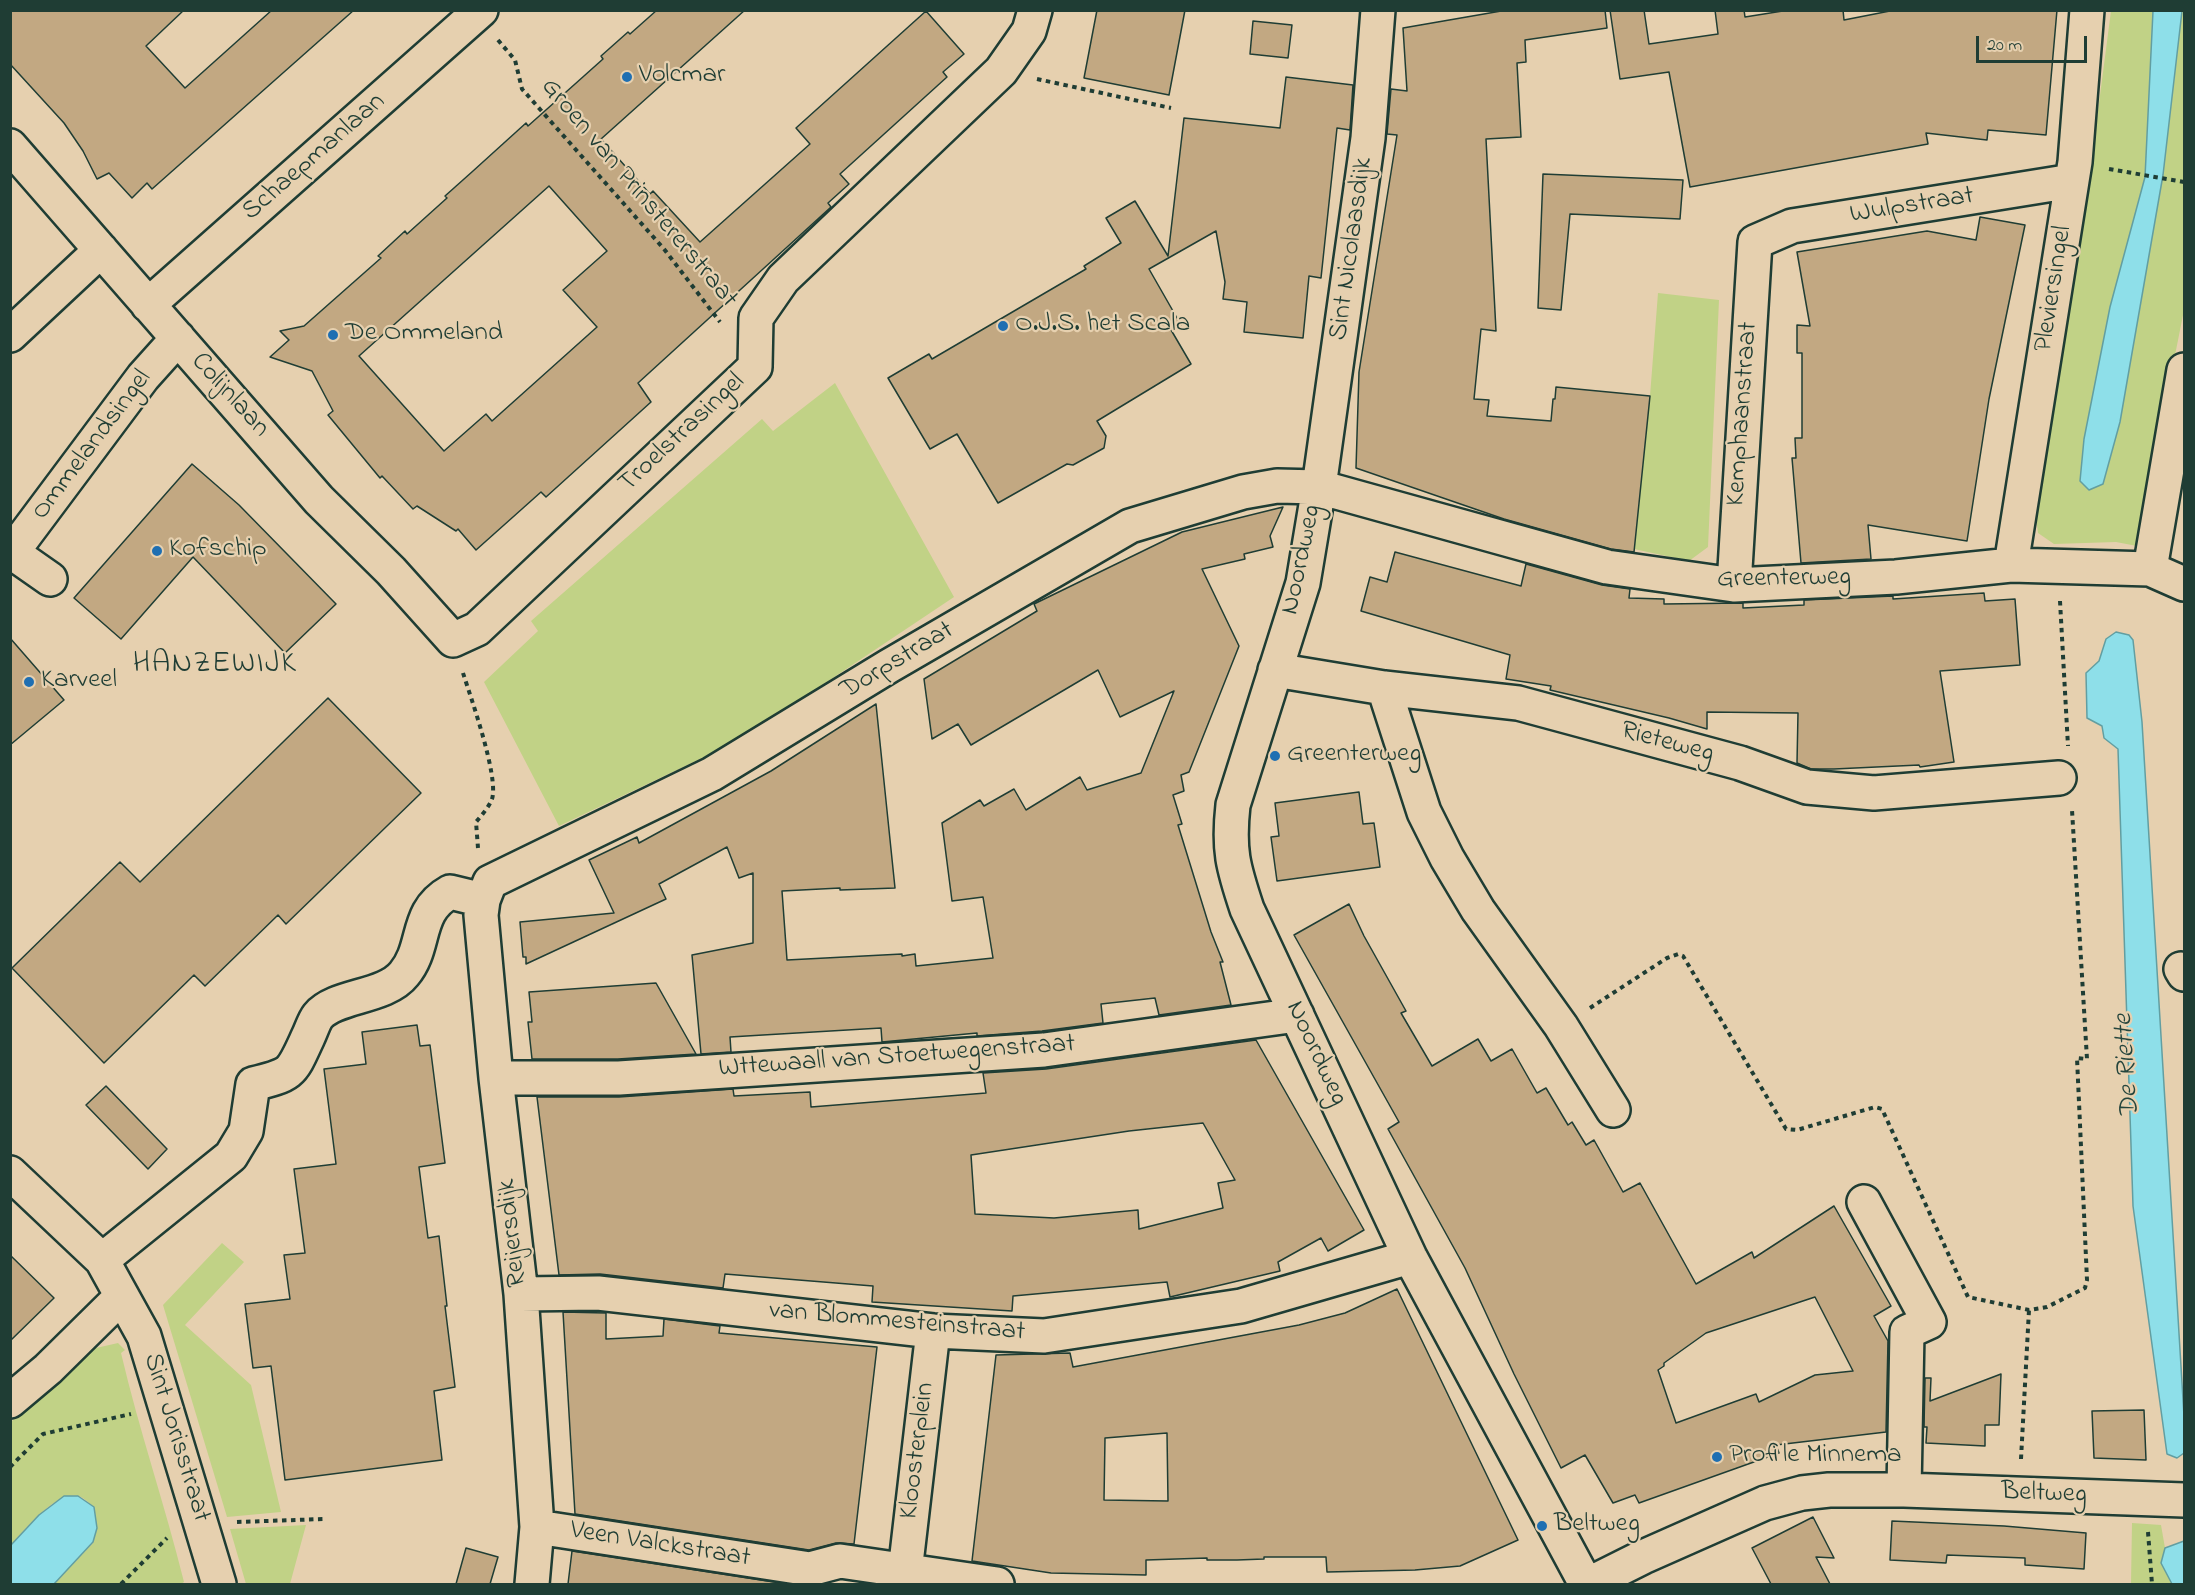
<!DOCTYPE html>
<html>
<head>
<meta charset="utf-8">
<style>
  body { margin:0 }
  #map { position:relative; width:2195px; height:1595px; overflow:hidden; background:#e6d0af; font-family:"Indie Flower",sans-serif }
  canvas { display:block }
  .frame { position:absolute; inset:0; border:12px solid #1f3d34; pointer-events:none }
  .scale { position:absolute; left:1976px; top:36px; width:111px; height:27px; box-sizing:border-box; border:3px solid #1f3d34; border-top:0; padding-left:8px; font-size:18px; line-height:21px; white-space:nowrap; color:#1f3d34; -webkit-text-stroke:4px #e6d0af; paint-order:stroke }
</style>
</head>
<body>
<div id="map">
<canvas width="2195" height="1595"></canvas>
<div class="frame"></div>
<div class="scale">20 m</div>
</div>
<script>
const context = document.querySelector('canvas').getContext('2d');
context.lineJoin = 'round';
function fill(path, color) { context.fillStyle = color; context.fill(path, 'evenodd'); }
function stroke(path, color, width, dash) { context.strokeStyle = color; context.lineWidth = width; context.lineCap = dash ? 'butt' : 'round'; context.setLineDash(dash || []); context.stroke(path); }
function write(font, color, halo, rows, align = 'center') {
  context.font = font + ' "Indie Flower",sans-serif'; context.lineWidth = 4.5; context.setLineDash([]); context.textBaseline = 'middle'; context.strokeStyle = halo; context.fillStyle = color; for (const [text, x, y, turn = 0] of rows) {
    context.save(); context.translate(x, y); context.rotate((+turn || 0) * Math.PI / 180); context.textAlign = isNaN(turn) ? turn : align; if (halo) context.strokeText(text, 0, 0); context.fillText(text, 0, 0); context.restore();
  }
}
const green = new Path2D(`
  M2111,11H2153V19L2145,177L2110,307L2084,439L2103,484L2120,422L2163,175L2182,11H2184V310L2137,546L2116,542L2054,544L2038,533L2034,503L2093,149Z
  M1658,293L1719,300L1708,547L1689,561L1634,549L1650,396Z
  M835,383L954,597L740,740L559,826L484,682L538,631L531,621L762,419L773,431Z
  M222,1243L244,1262L185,1325L251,1385L281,1512L227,1517L163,1305Z
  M118,1343L125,1350L121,1353C139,1430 165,1505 184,1582L181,1584H54L93,1543L97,1528L94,1507C89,1503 83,1497 78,1496C56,1490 24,1531 11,1545V1422L83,1351Z
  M2132,1523L2161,1525L2165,1548L2162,1563L2172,1584H2131Z
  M306,1525L290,1584H246L230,1529Z`);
const water = new Path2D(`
  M2153,11H2182L2163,175L2120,422L2103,484L2089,490L2080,481L2084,439L2110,307L2145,177Z
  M2116,632L2129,635L2133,640L2142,722L2184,1416V1453L2177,1458L2167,1454L2133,1206L2118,749L2104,738L2102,726L2087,718L2086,673L2099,661L2106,639Z
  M64,1496H78L94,1507L97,1528L93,1542L54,1584H11V1545L39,1515Z
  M2184,1541V1584H2172L2161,1563L2165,1548Z`);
const building = new Path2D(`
  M10,10H184L146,46L185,88L272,10H354L152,189L147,183L132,198L109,173L97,179L83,151L64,123L10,64Z
  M657,10H745L601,139L650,194L653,191L700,242L810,144L796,128L926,11L964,54L943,72L947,77L840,174L849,184L828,203L831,207L638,383L651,402L546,497L541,492L476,550L458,529L456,531L417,506L413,509L382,476L380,478L328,415L333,411L312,371L270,357L289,340L280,331L304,326L381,258L378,256L405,231L407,234L447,198L445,196L473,171L526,123L528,126L603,59L601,56L628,32L630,34ZM549,186L607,251L563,290L597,327L492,421L486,414L444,451L359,356Z
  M1097,10H1185L1169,95L1084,78Z
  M1507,10H1605L1607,28L1525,40L1526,62L1517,63L1521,137L1486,139L1496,331L1481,329L1474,399L1489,400L1487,416L1551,421L1553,399H1555L1556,387L1650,396L1634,552L1611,549L1504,519L1356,468L1359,372L1397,135L1387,134L1391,89L1407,91L1403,28Z
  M1610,10H1644L1649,44L1718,34L1715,10H1744L1745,17L1789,10H1843L1844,20L1895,10H2057L2046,135L1988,130L1987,140L1926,133L1928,144L1690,187L1669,72L1620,79Z
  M1253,21L1292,25L1288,58L1250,54Z
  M1286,77L1353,85L1350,130L1337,128L1321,278L1309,276L1303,338L1244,332L1247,302L1223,299L1225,282L1216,231L1149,269L1181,325L1167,323L1191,364L1097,421L1106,436L1104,448L1073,465L1067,464L998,503L957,434L930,449L888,378L929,354L932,359L1086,269L1084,266L1121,243L1106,218L1135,201L1168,256L1184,118L1280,128Z
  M1543,174L1683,180L1680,219L1570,214L1561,310L1538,308Z
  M1980,217L2025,225L1989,399L1967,541L1868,525L1871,559L1801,563L1792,458H1796L1795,438H1802V353H1797V325L1810,326L1797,252L1927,231L1976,240Z
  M192,464L239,505L336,604L285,653L193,557L121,639L74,598Z
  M1283,507L1270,536L1273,547L1244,554L1245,559L1202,569L1239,646L1189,772L1181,775L1184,791L1173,795L1182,824L1178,825L1211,932L1223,962H1220L1231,1005L1159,1015L1155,998L1101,1004L1103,1023L1042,1031L977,1036V1033L882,1042L881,1028L763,1035L730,1037L731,1052L701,1054L692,955L753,943V873L739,878L727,847L659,884L666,899L526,964V957H523L520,922L614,913L589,860L637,837L639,843L771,771L876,704L895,888L840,890V888L782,891L787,960L902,954V956L915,954L916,966L993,958L983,897L952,901L942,823L980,800L984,806L1014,789L1026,810L1080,777L1087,790L1141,773L1174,691L1120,717L1098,670L971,745L958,724L932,739L924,679L1037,611L1034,604L1182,532Z
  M1395,552L1521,586L1526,564L1602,585L1630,589L1629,598L1664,599V604L1743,603V608L1804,605V600L1893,596V599L1984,593L1985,601L2015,599L2020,665L1940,671L1954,762L1920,767L1919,765L1834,769H1811L1797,763L1798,713L1707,712V729L1669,718L1550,690L1551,686L1506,679L1510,655L1361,611L1370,577L1387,582Z
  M10,638L64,700L10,745Z
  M328,698L421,793L286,924L278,915L205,986L194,975L104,1063L12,968L120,862L140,882Z
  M1359,792L1363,824L1374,823L1380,867L1277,881L1271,837L1279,836L1275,803Z
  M1349,904L1364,936L1406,1011L1401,1013L1432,1066L1478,1039L1491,1061L1512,1049L1537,1093L1546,1088L1568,1125L1572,1122L1586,1145L1594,1140L1623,1192L1640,1183L1696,1284L1752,1252L1754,1258L1834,1206L1891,1306L1874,1316L1888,1341L1886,1432L1776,1445L1779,1453L1639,1503L1635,1495L1613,1503L1585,1455L1561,1468L1514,1374L1465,1268L1388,1129L1399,1122L1294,935ZM1815,1297L1853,1371L1815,1375L1759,1402L1756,1394L1676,1423L1658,1370L1664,1366V1363L1706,1333Z
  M656,983L696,1054L618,1059H532L528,1022H532L529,992Z
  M417,1025L420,1046L430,1045L445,1163L419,1167L428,1238L439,1236L447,1306H445L455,1387L434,1391L442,1460L285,1480L271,1366L253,1368L245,1304L290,1299L284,1255L305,1253L294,1169L336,1164L324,1069L366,1064L362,1032Z
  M1256,1040L1364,1230L1328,1251L1321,1238L1278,1262L1280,1271L1170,1297L1167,1282L1013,1296L1012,1311L872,1302L873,1286L811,1281L725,1274L723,1288L600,1274L559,1275L537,1097H619L733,1089L734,1096L810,1092L811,1107L986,1093L983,1073L1046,1069ZM1203,1123L1235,1180L1218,1183L1223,1208L1139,1229L1138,1210L1054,1218L975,1214L971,1155L1129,1131Z
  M106,1086L167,1149L148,1169L86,1105Z
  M10,1255L54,1298L10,1341Z
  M1397,1289L1518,1540L1460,1566L1415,1570L1327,1572L1326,1557H1264V1559L1237,1560H1207V1558L1146,1560V1575L1051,1573L972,1561L996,1355L1070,1353L1073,1367L1299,1325L1345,1313ZM1167,1433L1168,1501L1104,1500L1105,1438Z
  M563,1312L606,1313V1339L663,1336L664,1319L720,1326L719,1333L877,1347L854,1544L836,1543L809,1550L575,1514Z
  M2001,1374L1999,1425H1985V1446L1926,1443L1927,1427H1924L1925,1378H1931L1930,1401Z
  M2144,1410L2146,1460L2094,1458L2092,1411Z
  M1813,1517L1834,1558L1816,1557L1830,1584H1771L1752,1548Z
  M1892,1521L2004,1526L2086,1533L2084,1569L2025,1565V1558L1947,1555L1946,1563L1890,1560Z
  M466,1548L498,1557L490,1584H456Z
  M572,1551L787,1584H568Z`);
const path = new Path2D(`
  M498,40L515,60L522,89L664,249L720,322
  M1037,79L1171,108
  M2109,169L2184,182
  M2060,601L2068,746
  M463,673C471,698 499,777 492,799C489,807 481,816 476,822L478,848
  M1590,1008L1667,958L1678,954L1683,956L1786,1129L1797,1130L1875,1107L1882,1109L1968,1297L2029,1310L2047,1307L2085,1288L2087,1280L2077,1058L2087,1059L2072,810
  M2021,1459L2029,1310
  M10,1467L43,1434L131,1414
  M237,1522L324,1519
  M2148,1532L2152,1584
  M121,1584L167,1538`);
const minor = new Path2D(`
  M1378,10L1368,138L1319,487L1303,583L1233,805C1228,850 1233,867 1247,909L1410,1257L1586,1584
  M10,146L319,500L391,571L453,640L477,629L755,367L756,318L783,279L1001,71L1029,31L1035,10
  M148,305L481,10
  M10,335L101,250
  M10,551L50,579
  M10,555L143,377L178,338
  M2011,565L2075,162L2087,10
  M2150,569L2184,370
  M1734,585L1755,242L1792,226L2072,181
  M1275,670L1384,688L1518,703L1740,763L1807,787L1874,793L2059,778
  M1384,688L1424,812L1447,858L1478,910L1561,1026L1613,1110
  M2181,969L2184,974
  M496,1078H619L1044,1050L1297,1015
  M10,1173L102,1260L144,1336L219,1584
  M1864,1202L1929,1322L1907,1332L1904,1490
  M102,1260L231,1156L246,1131L253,1084C293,1074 291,1074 308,1037C311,1031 314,1021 318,1016C335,995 385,998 404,974C427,947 414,912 450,892L483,900
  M521,1294L598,1293L933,1331L1044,1336L1241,1306L1410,1257
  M10,1401L48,1369L122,1296
  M537,1527L810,1569L840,1561L997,1584
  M905,1572L933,1331
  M532,1584L537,1527L521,1294L496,1078L481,915L483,900L490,882L712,774L889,666L1130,526L1243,492L1277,486L1319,487L1607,567L1734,585L1896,577L2011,565L2150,569L2184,584
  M1589,1584L1643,1557L1765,1503L1802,1493L1829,1490H1904L2184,1500`);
const markers = [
  [627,77,6,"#1f6fb2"],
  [1003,326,6,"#1f6fb2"],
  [333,335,6,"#1f6fb2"],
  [157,551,6,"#1f6fb2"],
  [29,682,6,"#1f6fb2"],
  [1275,756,6,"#1f6fb2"],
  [1717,1457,6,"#1f6fb2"],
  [1542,1526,6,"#1f6fb2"]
];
const poiNames = [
  ["Volcmar",639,77],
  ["O.J.S. het Scala",1015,326],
  ["De Ommeland",345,335],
  ["Kofschip",169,551],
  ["Karveel",41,682],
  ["Greenterweg",1287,756],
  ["Profile Minnema",1729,1457],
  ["Beltweg",1554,1526]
];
const streetNames = [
  ["Schaepmanlaan",315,158,-41],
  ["Groen van Prinstererstraat",638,194,50],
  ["Wulpstraat",1912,207,-9],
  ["Sint Nicolaasdijk",1353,249,-82],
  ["Pleviersingel",2055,289,-81],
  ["Colijnlaan",229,396,48],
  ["Kemphaanstraat",1744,414,-86],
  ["Troelstrasingel",683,434,-43],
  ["Ommelandsingel",93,446,-53],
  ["Noordweg",1303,560,-78],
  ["Greenterweg",1784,580,-1],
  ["Dorpstraat",898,662,-31],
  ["Rieteweg",1667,744,15],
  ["Noordweg",1315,1054,65],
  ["Wttewaall van Stoetwegenstraat",897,1058,-4],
  ["Reijersdijk",514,1233,-96],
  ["van Blommesteinstraat",897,1323,5],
  ["Sint Jorisstraat",175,1438,73],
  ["Kloosterplein",919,1451,-83],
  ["Beltweg",2044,1495,2],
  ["Veen Valckstraat",660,1546,9]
];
const waterNames = [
  ["De Riette",2129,1066,-94]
];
const quarterNames = [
  ["HANZEWIJK",215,666]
];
fill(green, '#c1d286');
fill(water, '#8edfe9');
stroke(water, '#629ea1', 1.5);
fill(building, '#c2a882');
stroke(building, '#1f3d34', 1.5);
stroke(minor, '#1f3d34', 38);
stroke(path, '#1f3d34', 4, [4.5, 4.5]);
stroke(minor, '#e6d0af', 33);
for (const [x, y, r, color] of markers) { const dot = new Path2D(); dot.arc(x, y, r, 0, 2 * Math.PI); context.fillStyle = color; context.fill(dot); stroke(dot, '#e6d0af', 2); }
write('27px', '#1f3d34', '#e6d0af', poiNames, 'left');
write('27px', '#1f3d34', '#e6d0af', streetNames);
write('italic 28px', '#25453d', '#e6d0af', waterNames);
context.letterSpacing = '1.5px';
write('30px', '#1f3d34', '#e6d0af', quarterNames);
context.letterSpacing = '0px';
</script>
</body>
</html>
